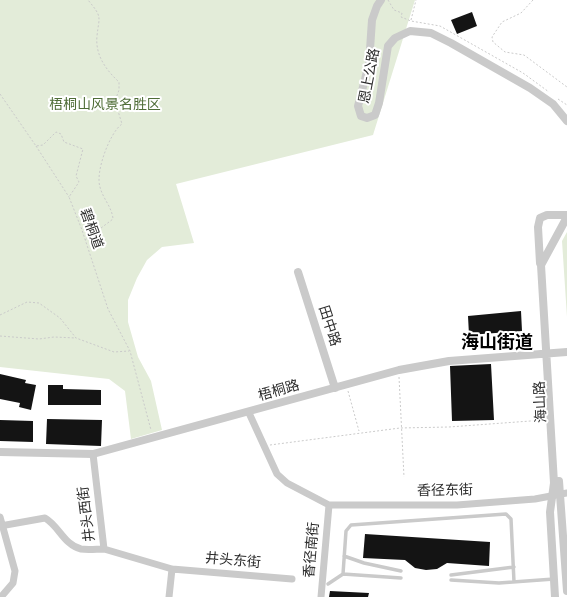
<!DOCTYPE html>
<html>
<head>
<meta charset="utf-8">
<style>
  body { margin:0 }
  canvas { display:block; background:#fff }
</style>
</head>
<body>
<canvas width="567" height="597"></canvas>
<script>
const context = document.querySelector('canvas').getContext('2d');
context.lineJoin = 'round';
function fill(path, color) { context.fillStyle = color; context.fill(path, 'evenodd'); }
function stroke(path, color, width, dash) { context.strokeStyle = color; context.lineWidth = width; context.lineCap = dash ? 'butt' : 'round'; context.setLineDash(dash || []); context.stroke(path); }
function write(font, color, halo, rows, align = 'center') {
  context.font = font + ' "Archivo Narrow","Noto Sans SC",sans-serif'; context.lineWidth = 4; context.setLineDash([]); context.textBaseline = 'middle'; context.strokeStyle = halo; context.fillStyle = color; for (const [text, x, y, turn = 0] of rows) {
    context.save(); context.translate(x, y); context.rotate((+turn || 0) * Math.PI / 180); context.textAlign = isNaN(turn) ? turn : align; if (halo) context.strokeText(text, 0, 0); context.fillText(text, 0, 0); context.restore();
  }
}
const green = new Path2D(`
  M0,0H415L373,135L176,184L194,243L162,247L147,260L137,278L128,300V322L138,357L151,381L162,430L131,439L125,391L109,379L0,367Z
  M567,232V317L562,241Z`);
const building = new Path2D(`
  M472,12L477,26L457,34L451,20Z
  M521,311L522,331L469,335L468,316Z
  M491,364L494,420L452,421L450,366Z
  M0,374L26,380L25,383L36,385L31,410L19,407L20,403L0,399Z
  M48,385H63V389L101,390V405H48Z
  M47,419L102,420L101,446L46,444Z
  M0,420L33,421V442L0,441Z
  M365,534L490,542L489,566L447,563L437,569L426,570L415,568L405,560L363,558Z
  M330,591L369,593L368,597H329Z`);
const path = new Path2D(`
  M388,0L394,10L402,13L401,17L411,21L440,26L523,73L549,92
  M533,0L521,13L502,22L492,37L493,42L505,52L524,55L567,87
  M411,20L416,0
  M0,94L36,146L43,145L56,132L61,134L64,142L83,149L76,176L79,182L69,197L82,230L108,309L130,351L151,430
  M558,99L567,105
  M36,146L69,197
  M85,240L113,219C112,207 103,199 100,187C95,172 110,132 122,124L115,101L119,90V82C106,70 95,55 97,36C99,16 103,18 88,0
  M0,315L27,302L39,303L60,318L76,338L114,352L129,351
  M0,336L39,339L54,337L76,338
  M399,377L404,477
  M348,391L359,431
  M270,445L400,428L449,427L544,420`);
const service = new Path2D(`
  M344,556L364,563L401,571
  M343,574L346,531L351,525L506,514L511,519L514,582
  M451,575L514,567
  M451,580L499,583L554,579
  M328,584L343,574L401,578`);
const minor = new Path2D(`
  M249,413L277,474L287,483L329,505H457L535,499L567,493
  M93,454L104,549L172,569L292,579
  M0,517L15,571L13,583L1,597
  M0,526L45,518C59,526 64,545 81,549C88,550 97,549 104,549
  M169,597L172,569
  M321,597L329,505`);
const tertiary = new Path2D(`
  M381,0L377,6L372,20L369,64L358,106L361,116L367,118L375,115L379,103L388,46L395,38L410,31L431,33L451,43L530,88L553,104L567,121
  M540,263L538,227L540,218L547,215H567
  M298,272L335,388
  M0,452L93,454L399,370L449,361L567,352
  M559,481L567,591
  M555,597L550,512L554,483L541,265L567,217`);
const streetNames = [
  ["恩上公路",370,76,-79],
  ["碧桐道",91,229,70],
  ["田中路",329,326,72],
  ["梧桐路",279,391,-16],
  ["海山路",541,402,-93],
  ["香径东街",445,491,-1],
  ["井头西街",87,514,-97],
  ["香径南街",312,550,-85],
  ["井头东街",233,561,5]
];
const parkNames = [
  ["梧桐山风景名胜区",105,105]
];
const districtNames = [
  ["海山街道",497,343]
];
fill(green, '#e3ecd9');
fill(building, '#141414');
stroke(path, '#cacaca', 1, [2, 2]);
stroke(service, '#cacaca', 3.5);
stroke(minor, '#cacaca', 7);
stroke(tertiary, '#cacaca', 8);
write('14px', '#2d2d2d', '#fff', streetNames);
write('14px', '#4f6d37', '#fff', parkNames);
write('bold 18px', '#000', '#fff', districtNames);
</script>
</body>
</html>
